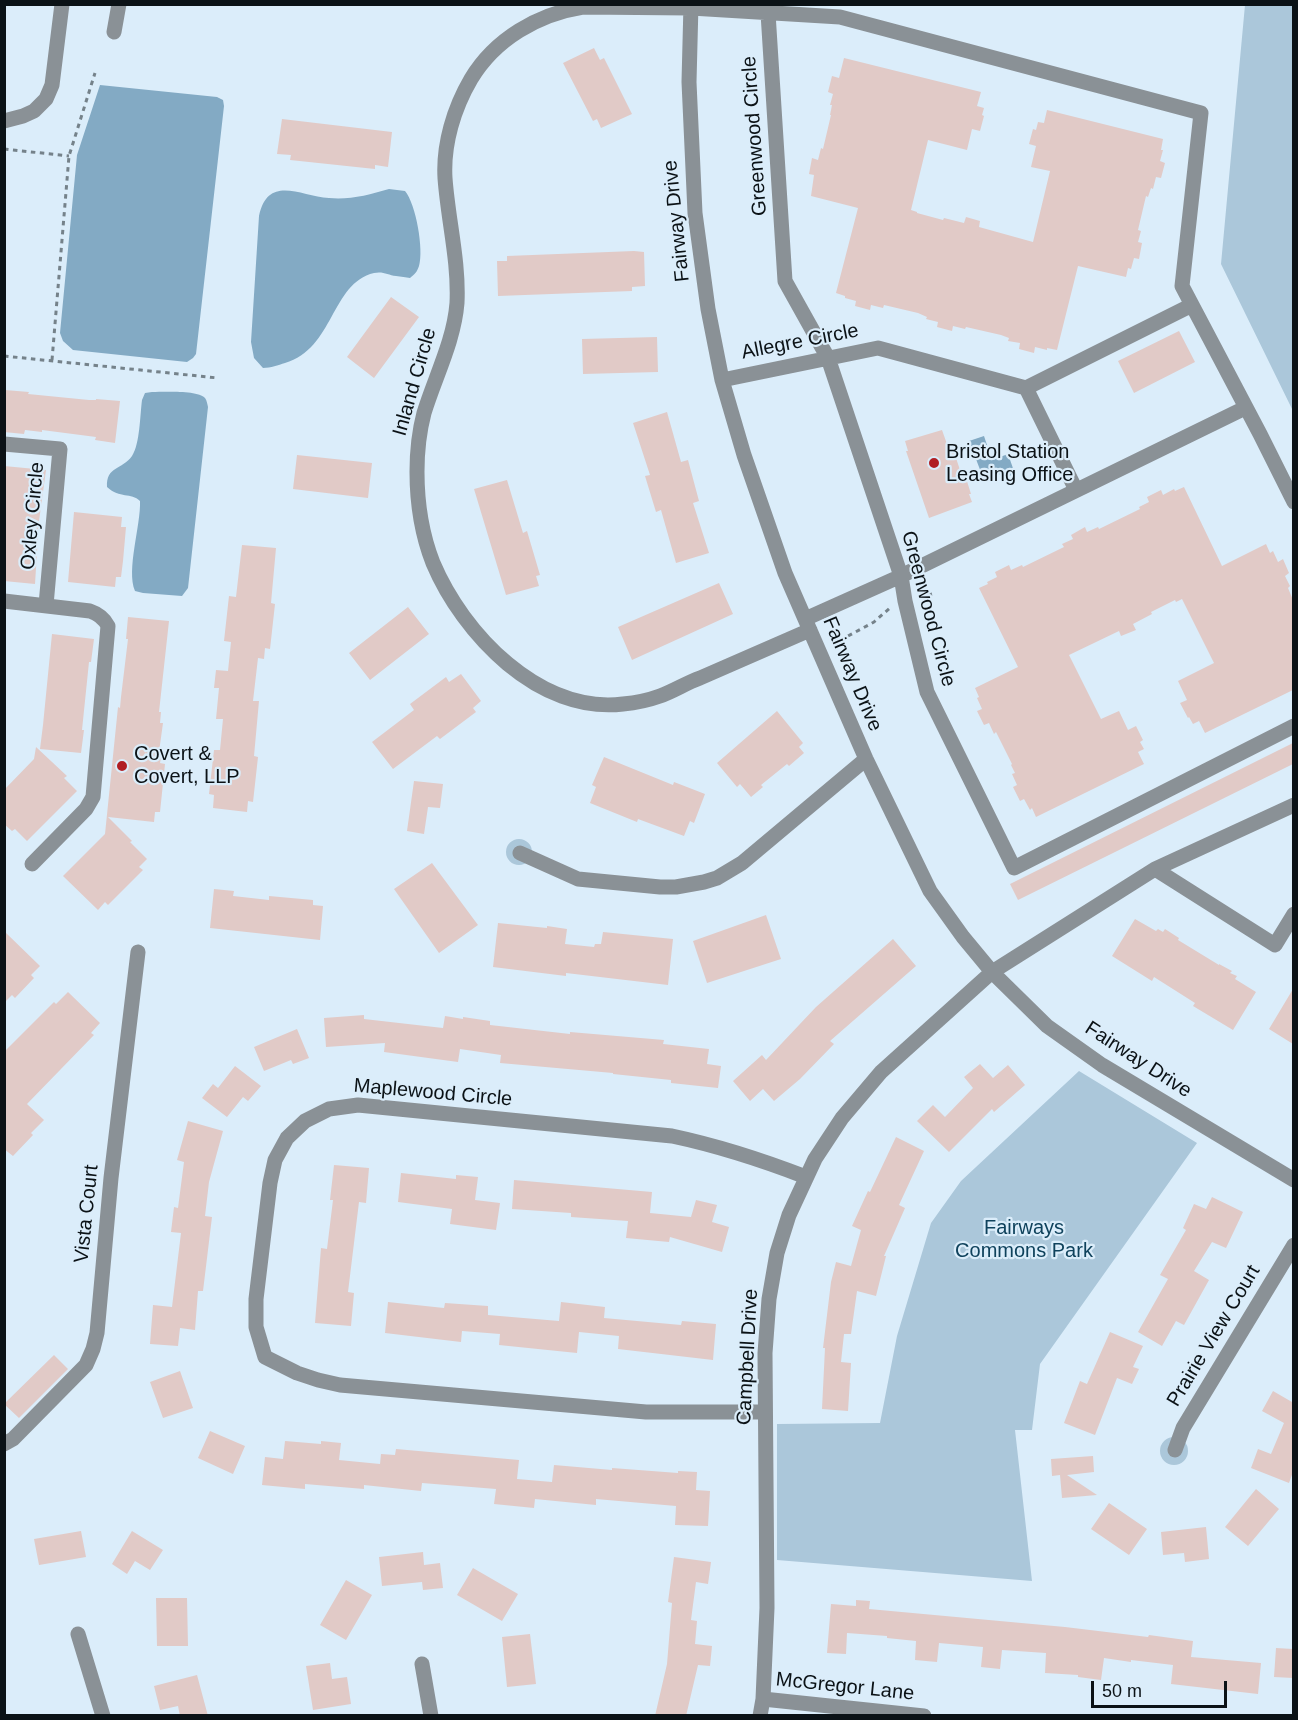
<!DOCTYPE html>
<html>
<head>
<meta charset="utf-8">
<style>
  body { margin:0 }
  #map { position:relative; width:1298px; height:1720px; overflow:hidden; background:#dbedfa; font-family:Helvetica,sans-serif }
  canvas { display:block }
  .frame { position:absolute; inset:0; border:6px solid #0b1216; pointer-events:none }
  .scale { position:absolute; left:1091px; top:1681px; width:136px; height:27px; box-sizing:border-box; border:3px solid #0b1216; border-top:0; padding-left:8px; font-size:18px; line-height:21px; white-space:nowrap; color:#0b1216; -webkit-text-stroke:4px #dbedfa; paint-order:stroke }
</style>
</head>
<body>
<div id="map">
<canvas width="1298" height="1720"></canvas>
<div class="frame"></div>
<div class="scale">50 m</div>
</div>
<script>
const context = document.querySelector('canvas').getContext('2d');
context.lineJoin = 'round';
function fill(path, color) { context.fillStyle = color; context.fill(path, 'evenodd'); }
function stroke(path, color, width, dash) { context.strokeStyle = color; context.lineWidth = width; context.lineCap = dash ? 'butt' : 'round'; context.setLineDash(dash || []); context.stroke(path); }
function write(font, color, halo, rows, align = 'center') {
  context.font = font + ' Helvetica,sans-serif'; context.lineWidth = 4.5; context.setLineDash([]); context.textBaseline = 'middle'; context.strokeStyle = halo; context.fillStyle = color; for (const [text, x, y, turn = 0] of rows) {
    context.save(); context.translate(x, y); context.rotate((+turn || 0) * Math.PI / 180); context.textAlign = isNaN(turn) ? turn : align; if (halo) context.strokeText(text, 0, 0); context.fillText(text, 0, 0); context.restore();
  }
}
const green = new Path2D(`
  M1245,5H1293V411L1221,264Z
  M506 852a13 13 0 1 1 26 0a13 13 0 1 1-26 0Z
  M1079,1071L1197,1143L1040,1364L1032,1430H1015L1032,1581L777,1560V1424L880,1423L897,1336L931,1223L961,1181Z
  M1160 1451a14 14 0 1 1 28 0a14 14 0 1 1-28 0Z`);
const water = new Path2D(`
  M100,85L217,97L223,100L224,106L196,354L193,358L187,362L73,350L63,341L60,333L77,155Z
  M389,189L405,191C416,204 424,250 419,266C417,272 415,274 410,278C406,277 401,277 396,276C388,275 383,271 374,273C331,283 334,349 285,363C278,365 271,368 263,368L254,358L251,342L259,216C268,174 300,196 329,198C349,200 369,195 389,189Z
  M152,392C163,392 198,390 205,398C207,401 207,403 208,407L188,588L182,596L143,593L135,591C126,570 141,525 140,501C131,492 120,499 107,487C106,466 122,470 132,456C140,444 140,415 142,400L145,393Z
  M984,436L992,460L1008,454L1015,474L1003,478L1001,474L984,480L974,454L971,455L966,442Z`);
const building = new Path2D(`
  M594,48L600,60L604,58L632,114L601,128L597,119L593,121L563,63Z
  M844,58L981,92L977,106L984,108L982,115L984,116L980,131L972,129L967,150L928,140L911,210L917,212V213L943,220L944,218L964,223L966,217L980,221L979,227L1033,242L1050,171L1031,167L1036,146L1029,144L1033,129L1036,130L1038,122L1044,123L1047,110L1163,139L1161,150H1163L1160,161L1165,163L1161,178L1156,177L1153,189L1151,188L1148,197L1146,196L1138,230L1141,231L1138,242L1142,243L1139,259L1134,258L1131,269L1128,268L1126,277L1078,266L1057,350L1047,348V350L1035,347L1034,353L1019,349L1020,343L1008,341L1009,338L1001,335L966,327L965,329L953,326L952,331L937,327L938,322L926,319L927,317L918,313L884,305L883,308L871,305L870,310L855,306L856,301L845,298V296L836,293L858,208L811,196L814,175L809,174L812,158L818,160L821,148L823,149L831,115H830L832,105H830L833,94L828,92L832,76L839,78Z
  M282,119L392,132L388,167L375,165V169L290,160L291,155L277,154Z
  M634,251L644,252L645,286L632,287V291L498,296L497,261H507V256Z
  M391,297L419,317L374,378L347,357Z
  M1179,331L1195,362L1134,393L1118,361Z
  M657,337L658,372L583,374L582,339Z
  M5,390L29,392L28,394L89,400H96V399L120,401L115,443L95,440L96,437L42,430V432L25,430L24,434L4,432Z
  M667,412L681,462L688,460L699,501L693,503L709,553L676,563L661,510L656,512L645,476L650,475L633,423Z
  M942,430L948,447L952,446L962,476L965,475L971,494H969L972,502L929,518L906,451H908L905,441Z
  M297,455L372,463L368,498L293,489Z
  M4,466L46,470L39,521L35,584L4,581Z
  M507,480L523,533L527,531L540,575L536,576L539,586L506,595L474,489Z
  M1184,487L1222,566L1266,544L1270,553L1273,551L1278,562L1283,559L1289,573L1285,576L1290,586L1288,588L1293,600V690L1205,733L1199,721L1193,724L1189,717L1188,718L1180,703L1187,700L1178,681L1214,663L1182,599L1176,602L1175,600L1151,612L1152,614L1133,624L1136,630L1121,636L1119,631L1069,655L1101,719L1119,711L1128,730L1136,726L1143,740L1140,742L1144,749L1138,752L1144,764L1036,817L1032,808L1030,810L1024,799L1020,801L1013,787L1017,785L1012,774L1015,773L1011,765L1012,764L996,732L994,734L989,723L984,725L977,711L982,709L977,698L979,697L975,688L1018,667L979,588L988,584L987,582L997,577L995,572L1009,565L1011,570L1022,565L1023,567L1064,547L1062,544L1073,539L1071,535L1085,527L1087,532L1098,527L1099,529L1140,509L1139,507L1149,502L1147,497L1161,490L1163,495L1174,489L1175,491Z
  M74,512L122,517L121,527H126L123,561L121,577H116L115,587L68,582Z
  M242,545L276,548L271,603L275,604L270,649L265,648L264,659L258,658L253,701H259L254,756L258,757L253,802L248,801L247,812L213,808L214,795L209,794L214,750H220L223,719H216L219,688H214L216,670L228,671L231,642L224,641L229,596L236,597Z
  M719,583L733,614L632,660L618,627Z
  M408,607L429,634L370,680L349,653Z
  M128,617L169,621L159,712H161L160,723H163L159,752H162L160,763L165,764L160,812H155L154,822L108,817L132,841L130,842L147,859L139,867L143,870L108,905L105,902L98,910L63,876L105,834L118,707L120,708L121,697L128,639H126Z
  M52,634L94,639L91,662H89L82,730H84L81,753L40,749L43,725Z
  M461,674L481,701L473,708L476,712L440,739L437,736L393,769L372,742L414,710L410,704L446,677L449,682Z
  M777,711L803,743L799,747L804,753L789,766L787,764L761,785L763,787L751,797L740,784L737,787L717,763Z
  M1293,743V764L1018,900L1010,884Z
  M36,747L67,776L64,778L77,791L27,841L15,829L12,831L4,824V790L34,759Z
  M604,757L673,785L674,782L705,794L694,823L690,821L684,836L638,819L637,822L590,803L596,787L592,785Z
  M414,781L443,784L440,808L428,807L424,834L407,831Z
  M432,863L478,925L439,953L394,889Z
  M214,889L234,891L233,896L269,900V896L313,900V905L323,906L320,940L210,928Z
  M766,915L781,959L707,983L693,941Z
  M1135,919L1156,931L1158,929L1163,932L1165,929L1179,938L1178,940L1219,965V964L1232,971L1230,973L1237,976L1235,979L1256,992L1233,1030L1193,1006L1195,1003L1154,977L1152,981L1112,956Z
  M498,923L547,928V926L567,929L565,944L594,947L595,944H601L603,932L673,939L668,985L566,973V976L493,967Z
  M4,931L40,966L31,975L34,978L15,998L12,995L4,1003Z
  M893,939L916,966L830,1041L834,1044L800,1079L774,1101L763,1089L750,1101L733,1081L762,1055L766,1060L816,1007Z
  M1293,989V1044L1269,1029Z
  M68,992L100,1023L91,1033L94,1035L27,1104L44,1120L31,1133L33,1135L13,1156L4,1149V1052L54,1002L56,1004Z
  M364,1015V1019L443,1028L445,1016L463,1019V1017L490,1021V1025L570,1034V1032L664,1040L663,1044L709,1049L707,1064L721,1066L718,1088L671,1083V1080L613,1074V1073L500,1063L501,1055L460,1049L458,1062L384,1052L385,1043L326,1047L324,1018Z
  M297,1029L309,1058L293,1064L291,1060L264,1071L254,1047Z
  M980,1064L993,1078L1008,1065L1025,1085L994,1112L992,1109L949,1152L917,1121L933,1105L945,1117L973,1088L964,1077Z
  M235,1066L261,1086L248,1101L243,1097L227,1117L202,1098L213,1084L218,1088Z
  M188,1121L223,1131L209,1182L205,1216L212,1217L203,1291H198L195,1330L180,1328L178,1346L150,1344L153,1305L172,1307L181,1233L171,1232L174,1207L178,1208L184,1162L177,1160Z
  M896,1137L924,1151L899,1205L905,1208L884,1256H886L876,1296L857,1291L851,1334H844L841,1362L851,1363L848,1411L822,1409L825,1348H823L831,1282L836,1262L851,1266L861,1230L852,1226L868,1191L870,1192Z
  M334,1165L369,1168L366,1203L359,1202L348,1292L354,1293L351,1326L315,1323L321,1248L327,1249L333,1200H330Z
  M401,1173L456,1179V1175L478,1177L475,1200L500,1203L496,1230L450,1224L452,1209L398,1202Z
  M514,1180L652,1192L650,1213L691,1217L696,1200L717,1205L712,1222L729,1227L722,1252L670,1237L669,1242L626,1238L628,1221L571,1217V1213L512,1209Z
  M1212,1197L1243,1212L1226,1248L1212,1242L1194,1271L1209,1280L1184,1325L1176,1321L1162,1346L1138,1332L1168,1279L1160,1275L1186,1230L1183,1228L1194,1204L1206,1209Z
  M388,1302L444,1308L445,1303L488,1306V1315L559,1321L561,1302L605,1307L604,1318L681,1325L682,1321L716,1324L713,1360L618,1349L619,1336L579,1332L577,1353L499,1345L500,1334L462,1331L461,1342L385,1333Z
  M1110,1332L1143,1346L1133,1367L1139,1369L1132,1384L1117,1378L1095,1435L1064,1423L1080,1381L1087,1384Z
  M54,1355L68,1369L19,1418L4,1404Z
  M180,1371L193,1408L163,1418L150,1382Z
  M1273,1391L1292,1402L1293,1400V1472L1289,1483L1251,1468L1258,1449L1271,1454L1284,1423L1262,1411Z
  M210,1431L245,1446L233,1474L198,1458Z
  M285,1441L321,1444V1441L341,1443L339,1460L380,1464L381,1454L395,1455L396,1449L519,1460L517,1479L552,1482L554,1465L612,1470V1468L678,1473V1471L697,1472L696,1490L710,1491L708,1526L675,1525L676,1506L596,1499V1505L535,1499L534,1508L494,1504L496,1489L422,1483L421,1491L364,1485V1489L305,1484V1489L262,1485L265,1457L283,1459Z
  M1093,1456L1094,1472L1067,1475L1097,1495L1062,1498L1060,1475L1052,1476L1051,1459Z
  M1256,1489L1279,1509L1248,1546L1225,1527Z
  M1109,1503L1147,1529L1129,1555L1091,1529Z
  M1206,1527L1209,1559L1185,1562L1184,1553L1163,1555L1161,1532Z
  M81,1531L86,1557L39,1565L34,1539Z
  M132,1531L163,1550L150,1570L135,1561L127,1574L112,1564Z
  M423,1552L424,1565L440,1563L443,1588L423,1590L422,1582L382,1586L379,1557Z
  M674,1557L711,1562L708,1584L696,1582L691,1620L697,1621L695,1644L712,1646L710,1666L698,1665L686,1716H655L667,1664L672,1603L668,1602Z
  M473,1568L518,1594L502,1621L457,1595Z
  M346,1580L372,1595L346,1640L320,1625Z
  M156,1598H187L188,1646H157Z
  M856,1600L870,1601L869,1609L1065,1627L1148,1637L1149,1635L1193,1641L1191,1657L1261,1663L1258,1694L1171,1684L1173,1665L1131,1660V1662L1104,1658L1101,1680L1078,1677V1675L1045,1673L1046,1653L1002,1650L1000,1669L981,1667L983,1647L939,1643L937,1662L915,1660L916,1641L887,1638V1636L847,1633L846,1654L827,1653L831,1604L856,1606Z
  M530,1634L536,1684L507,1687L502,1637Z
  M1276,1648L1293,1649V1678L1274,1677Z
  M330,1663L332,1679L347,1677L351,1704L313,1710L306,1666Z
  M197,1675L208,1716H180L178,1706L160,1710L154,1686Z`);
const path = new Path2D(`
  M4,149L69,156
  M4,356L218,378
  M52,360L69,156L95,73
  M920,597L932,594
  M848,636L874,622L891,607`);
const minor = new Path2D(`
  M691,4L689,82L695,213L708,309L722,380L744,455L785,573L866,759L930,891L963,937L992,972L1047,1026L1102,1065L1294,1180
  M768,13L785,281L828,358L901,576L905,601L927,692L1014,868L1294,726
  M114,32L119,4
  M4,121L23,116L34,111L46,99L52,85L62,4
  M722,380L878,348L1026,388L1192,305
  M1026,388L1076,490
  M4,444L60,449L46,605
  M4,601L90,611C99,614 104,618 108,626L93,797L86,809L32,864
  M805,619L901,576L1245,408
  M810,630C773,646 737,662 700,678C686,683 674,691 660,696C649,700 634,703 623,704C539,714 463,634 433,563C422,535 417,503 417,472C417,453 419,432 424,413C435,377 454,341 457,303C459,261 448,220 445,178C443,144 454,108 471,79C495,39 538,14 583,7L691,8L840,17L1201,113L1182,286L1260,434L1294,502
  M520,853L578,879L660,887H676L704,882L717,878L742,863L866,759
  M1155,869L1275,945L1294,914
  M765,1412H646L340,1385L318,1380L297,1373L265,1357L256,1327V1299L270,1183L275,1160L287,1138L305,1121L329,1109L358,1105L672,1136C719,1146 762,1160 806,1177
  M4,1444L13,1439L86,1365L93,1349L97,1333L111,1178L138,952
  M1175,1450L1183,1428L1294,1245
  M78,1634L103,1716
  M422,1664L431,1716
  M763,1699L924,1716
  M760,1716L763,1699L767,1608L765,1353L769,1299L777,1253L789,1215L815,1159L842,1118L881,1072L992,972L1155,869L1294,805`);
const markers = [
  [934,463,6,"#b01e23"],
  [122,766,6,"#b01e23"]
];
const streetNames = [
  ["Greenwood Circle",755,136,-94],
  ["Fairway Drive",677,221,-96],
  ["Allegre Circle",800,342,-11],
  ["Inland Circle",415,382,-74],
  ["Oxley Circle",33,516,-85],
  ["Greenwood Circle",928,609,75],
  ["Fairway Drive",852,674,67],
  ["Fairway Drive",1138,1060,33],
  ["Maplewood Circle",433,1093,5],
  ["Vista Court",87,1214,-84],
  ["Prairie View Court",1214,1336,-59],
  ["Campbell Drive",748,1357,-87],
  ["McGregor Lane",845,1687,6]
];
const poiNames = [
  ["Bristol Station",946,452],
  ["Leasing Office",946,475],
  ["Covert &",134,754],
  ["Covert, LLP",134,777]
];
const parkNames = [
  ["Fairways",1024,1228],
  ["Commons Park",1024,1251]
];
fill(green, '#abc7da');
fill(water, '#83aac4');
fill(building, '#e1cac7');
stroke(path, '#75828a', 3, [4.5, 4.5]);
stroke(minor, '#8a9196', 15);
for (const [x, y, r, color] of markers) { const dot = new Path2D(); dot.arc(x, y, r, 0, 2 * Math.PI); context.fillStyle = color; context.fill(dot); stroke(dot, '#dbedfa', 2); }
write('20px', '#0b1216', '#dbedfa', streetNames);
write('20px', '#0b1216', '#dbedfa', poiNames, 'left');
write('20px', '#0f425c', '#dbedfa', parkNames);
</script>
</body>
</html>
